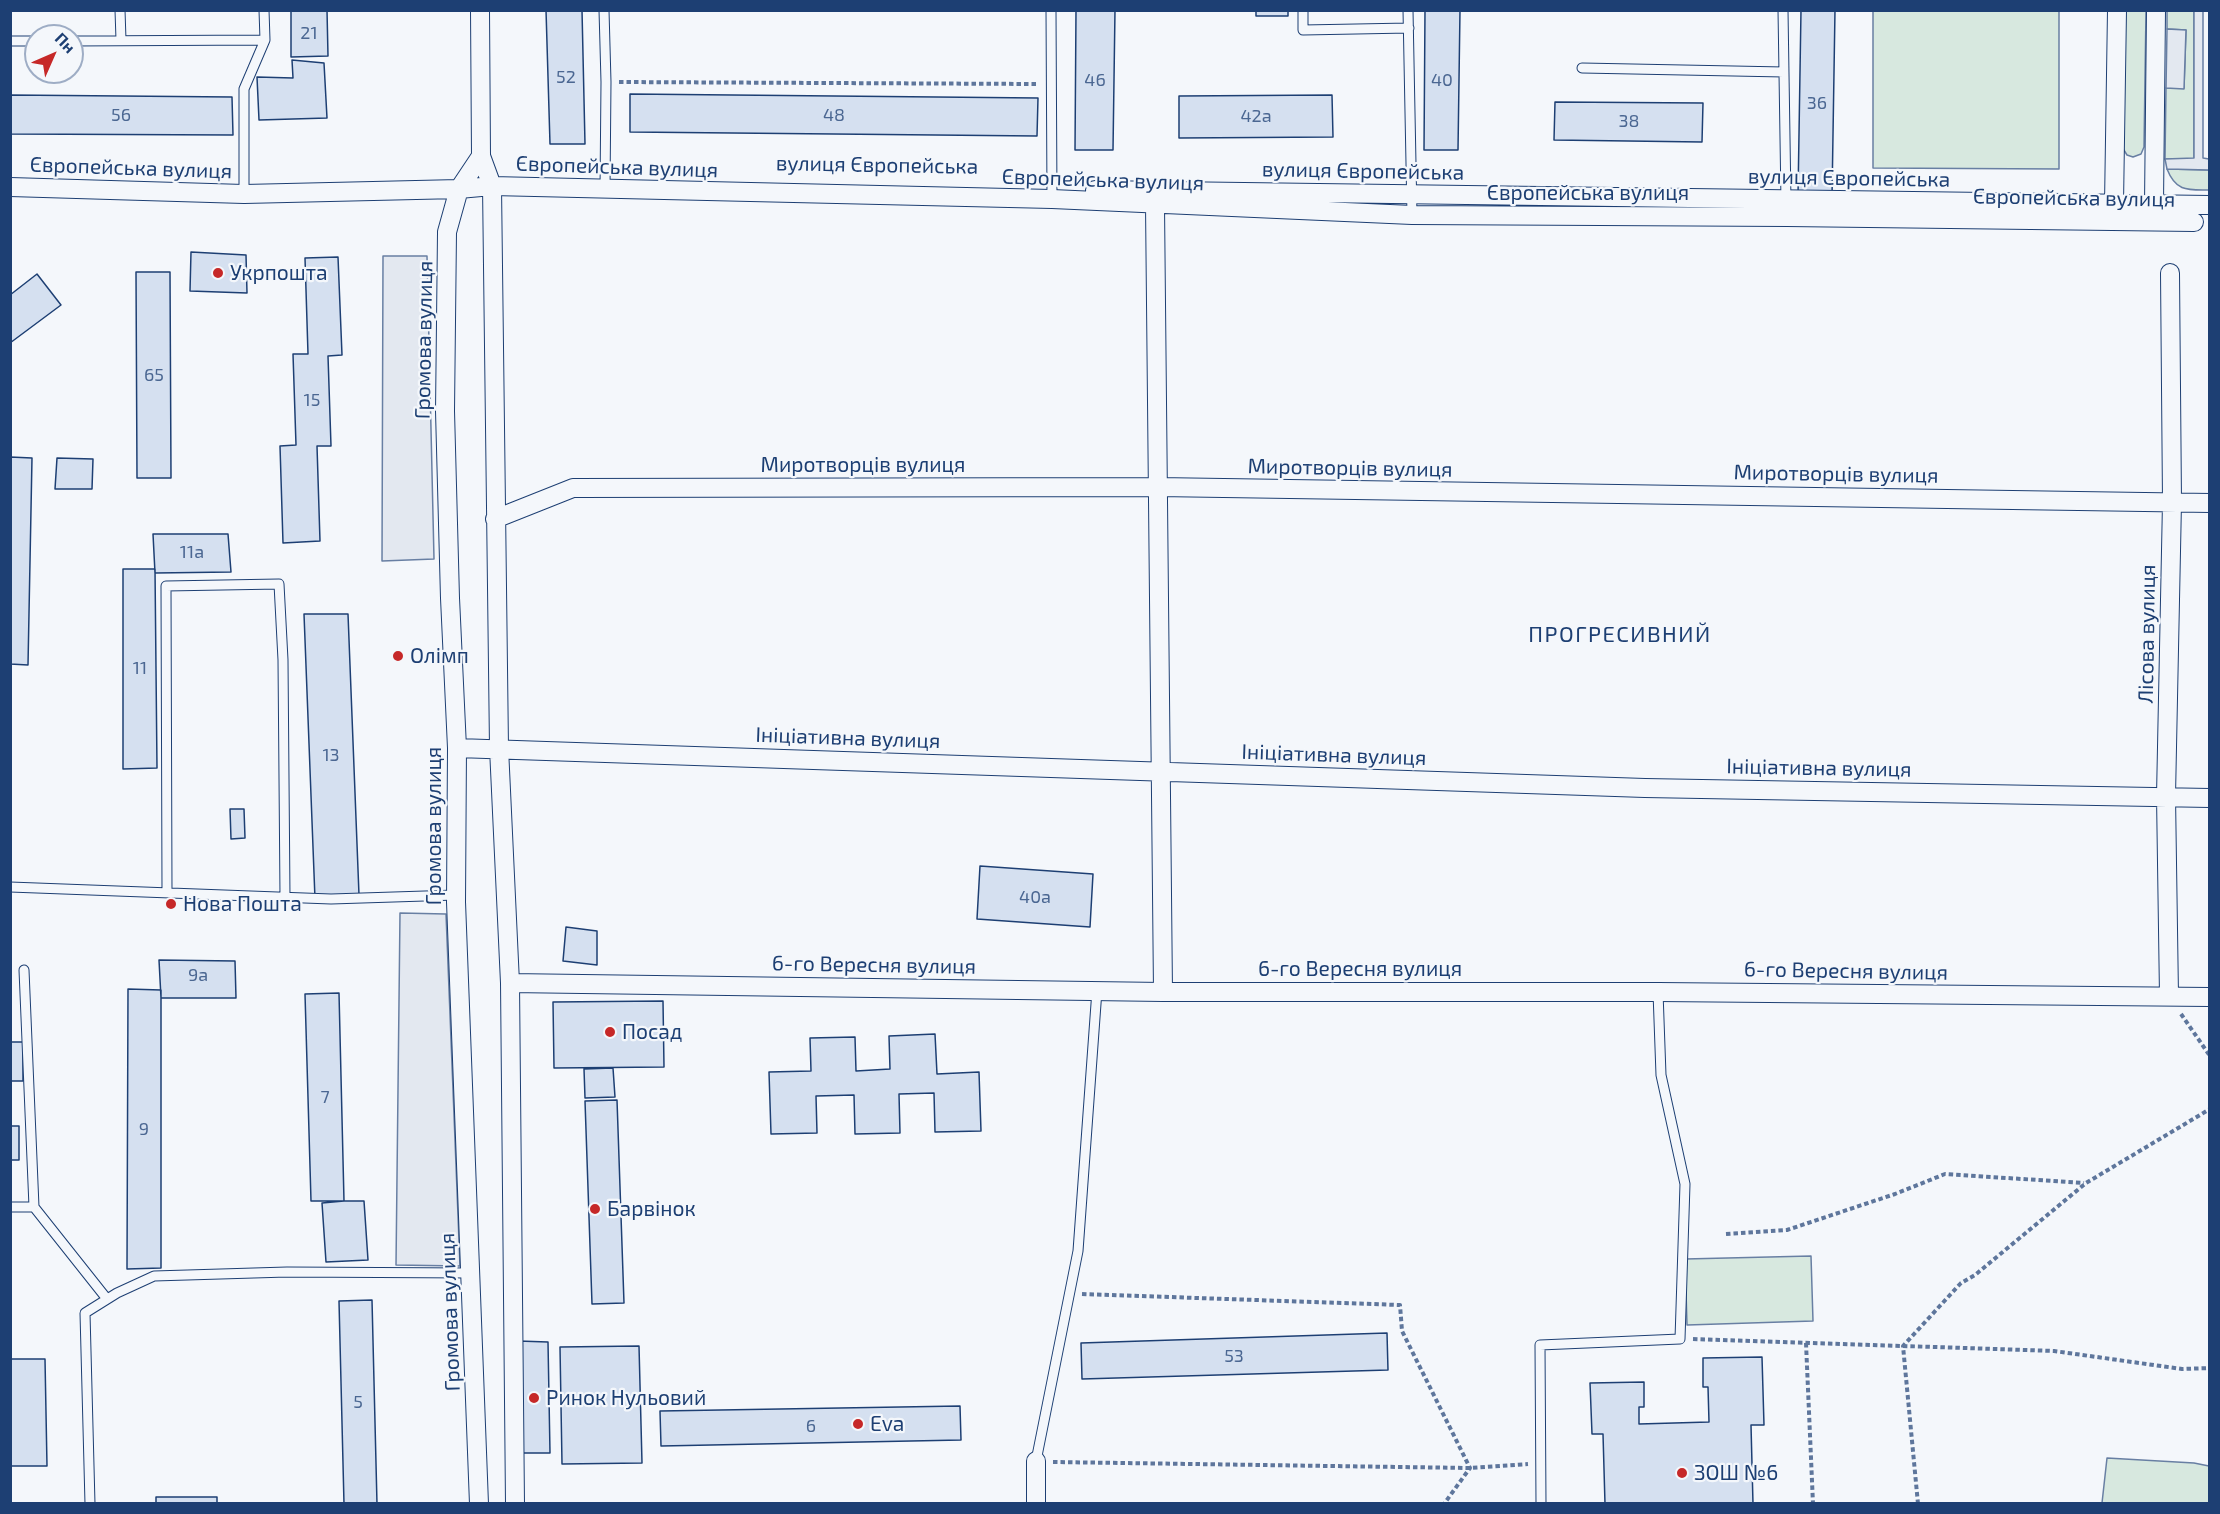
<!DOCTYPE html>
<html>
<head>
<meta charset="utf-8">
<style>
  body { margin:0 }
  #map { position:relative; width:2220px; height:1514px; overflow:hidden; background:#f4f7fb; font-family:"Exo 2",sans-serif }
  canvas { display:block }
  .frame { position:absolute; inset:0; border:12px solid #1d3f73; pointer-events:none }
  .north { position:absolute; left:24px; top:24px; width:60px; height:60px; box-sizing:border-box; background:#f4f7fb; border:2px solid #9eadc5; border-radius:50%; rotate:45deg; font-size:16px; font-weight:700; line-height:24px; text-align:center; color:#1d3f73 }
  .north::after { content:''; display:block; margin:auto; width:21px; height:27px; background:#c62828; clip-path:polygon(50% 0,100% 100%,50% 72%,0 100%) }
</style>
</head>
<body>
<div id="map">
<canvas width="2220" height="1514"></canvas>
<div class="frame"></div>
<div class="north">Пн</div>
</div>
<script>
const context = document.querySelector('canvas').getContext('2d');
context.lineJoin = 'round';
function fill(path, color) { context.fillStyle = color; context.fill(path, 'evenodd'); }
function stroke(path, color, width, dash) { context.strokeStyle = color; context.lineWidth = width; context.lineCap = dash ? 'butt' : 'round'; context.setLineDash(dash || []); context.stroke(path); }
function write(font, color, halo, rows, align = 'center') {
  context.font = font + ' "Exo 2",sans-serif'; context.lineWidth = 4.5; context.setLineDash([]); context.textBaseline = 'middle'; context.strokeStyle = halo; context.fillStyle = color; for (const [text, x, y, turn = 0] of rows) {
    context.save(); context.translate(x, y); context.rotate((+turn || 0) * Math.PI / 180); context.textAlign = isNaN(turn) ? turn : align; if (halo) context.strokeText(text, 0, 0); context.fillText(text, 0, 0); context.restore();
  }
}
const green = new Path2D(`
  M1873,11H2059V169L1873,168Z
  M2125,11H2146L2144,147L2141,154L2133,157L2127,155L2122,147Z
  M2167,11H2194V159H2165L2166,88H2184L2186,30L2167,29Z
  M2167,169L2209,170V190C2188,190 2176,192 2167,169Z
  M1811,1256L1813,1321L1687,1325L1685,1259Z
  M2107,1458L2194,1463L2209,1466V1503H2102Z`);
const parking = new Path2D(`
  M2194,11H2203V158L2209,159V170L2167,169L2165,159L2194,158Z
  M2167,29L2186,30L2184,89L2166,88Z
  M383,256H427L434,559L382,561Z
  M400,913L446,914L460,1266L396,1265Z`);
const building = new Path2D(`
  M291,10H327L328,56L291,57Z
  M546,10H582L585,144H550Z
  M1076,10H1115L1113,150H1075Z
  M1256,10H1288V16H1256Z
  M1425,10H1460L1458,150H1424Z
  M1801,10H1835L1832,197L1798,196Z
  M292,60L324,63L327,118L259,120L257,77L293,78Z
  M630,94L1038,98L1037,136L630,132Z
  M10,95L232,97L233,135L10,134Z
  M1332,95L1333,137L1179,138V96Z
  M1555,102L1703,103L1702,142L1554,140Z
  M191,252L246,255L247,293L190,291Z
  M338,257L342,355L328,356L331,446H317L320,541L283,543L280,446L296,445L293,354H308L305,258Z
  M136,272H170L171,478H137Z
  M37,274L61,305L10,343V295Z
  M10,457L32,458L28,665L10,664Z
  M57,458L93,459L92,489H55Z
  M153,534H228L231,572L155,573Z
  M123,569H155L157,768L123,769Z
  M304,614H348L359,895L315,899Z
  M230,809H244L245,838L231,839Z
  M980,866L1093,874L1090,927L977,919Z
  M566,927L597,931V965L563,961Z
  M159,960L235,961L236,998H161Z
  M128,989L161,990V1268L127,1269Z
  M339,993L344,1201H311L305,994Z
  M663,1001L664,1067L554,1068L553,1002Z
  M935,1034L937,1074L979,1072L981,1131L935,1132L934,1093L899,1094L900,1133L855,1134L854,1095L816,1096L817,1133L771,1134L769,1072L811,1071L810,1038L855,1037L856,1071L890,1069L889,1036Z
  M10,1042H23V1081H10Z
  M613,1068L615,1097L585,1098L584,1069Z
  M617,1100L624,1303L592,1304L585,1101Z
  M10,1126H19V1160H10Z
  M344,1201H364L368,1260L326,1262L322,1203Z
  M372,1300L377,1504H344L339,1301Z
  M1387,1333L1388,1370L1082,1379L1081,1343Z
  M518,1341L548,1342L550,1453H520Z
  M639,1346L642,1463L562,1464L560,1347Z
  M1762,1357L1764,1425H1751L1753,1504H1605L1603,1434H1592L1590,1383L1644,1382V1407H1639V1424L1709,1422L1708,1387H1703V1358Z
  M10,1359H45L47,1466H10Z
  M960,1406L961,1440L661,1446L660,1411Z
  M156,1497H217V1504H156Z`);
const path = new Path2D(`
  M619,82L1037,84
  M2181,1014L2210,1056
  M1726,1234L1787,1230L1895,1194L1945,1174L2084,1183
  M1082,1294L1400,1305L1402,1331L1470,1468L1444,1504
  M1693,1339L2054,1351L2182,1369L2210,1368
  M1806,1343L1813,1504
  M1053,1462L1470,1468L1528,1464
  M1918,1504L1903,1346L1961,1283L1975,1275L2086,1183L2210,1109`);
const service = new Path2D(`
  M120,10L121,40
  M604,10L606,82L605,189
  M1051,10L1052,199
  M1303,10V30L1409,28
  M1408,10L1412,215
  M1783,10L1786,202
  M10,41H36
  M72,41L265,40
  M1582,68L1784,72
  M244,194V89L265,40L264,10
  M10,887L331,899L456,895
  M167,892L166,586L279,584L283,660L285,897
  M24,970L34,1207L107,1299
  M10,1207H34
  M1036,1461L1078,1251L1097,990
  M90,1504L85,1313L117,1293L154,1276L287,1272L471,1273
  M1541,1504L1540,1345L1680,1339L1685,1184L1661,1075L1658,992`);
const minor = new Path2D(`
  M480,10L481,156L492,186L499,748L510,983L515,1504
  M10,187L244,194L459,189L492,186L1052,199L1412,215L1787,217L2194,222
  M1095,190L2210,205
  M2114,204L2117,10
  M2154,204L2156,10
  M1155,205L1163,992
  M495,519L573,488L1158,487L2210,503
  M457,748L1645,788L2210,798
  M510,983L1163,992H1658L2210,997
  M2169,996L2166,796L2172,502L2170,273
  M1036,1461V1504
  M479,1504L456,902L457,748L450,598L445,411L447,232L459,189L481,156`);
const markers = [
  [218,273,6,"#c62828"],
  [398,656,6,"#c62828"],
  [171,904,6,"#c62828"],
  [610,1032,6,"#c62828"],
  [595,1209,6,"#c62828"],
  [534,1398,6,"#c62828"],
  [858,1424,6,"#c62828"],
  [1682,1473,6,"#c62828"]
];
const numberNames = [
  ["21",309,33],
  ["52",566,77],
  ["46",1095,80],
  ["40",1442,80],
  ["36",1817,103],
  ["56",121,115],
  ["48",834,115],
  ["42а",1256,116],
  ["38",1629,121],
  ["65",154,375],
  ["15",312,400],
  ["11а",192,552],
  ["11",140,668],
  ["13",331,755],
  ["40а",1035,897],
  ["9а",198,975],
  ["7",325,1097],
  ["9",144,1129],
  ["53",1234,1356],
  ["5",358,1402],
  ["6",811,1426]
];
const streetNames = [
  ["вулиця Європейська",877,165,1],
  ["Європейська вулиця",617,167,2],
  ["Європейська вулиця",131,168,2],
  ["вулиця Європейська",1363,171,1],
  ["вулиця Європейська",1849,178,1],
  ["Європейська вулиця",1103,180,2],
  ["Європейська вулиця",1588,193],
  ["Європейська вулиця",2074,198,1],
  ["Громова вулиця",424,340,-89],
  ["Миротворців вулиця",863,465],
  ["Миротворців вулиця",1350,468,1],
  ["Миротворців вулиця",1836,474,1],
  ["Лісова вулиця",2147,634,-89],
  ["Ініціативна вулиця",848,738,2],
  ["Ініціативна вулиця",1334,755,2],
  ["Ініціативна вулиця",1819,768,1],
  ["Громова вулиця",434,826,-90],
  ["6-го Вересня вулиця",874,965,1],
  ["6-го Вересня вулиця",1360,969],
  ["6-го Вересня вулиця",1846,971,1],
  ["Громова вулиця",450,1312,-92]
];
const poiNames = [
  ["Укрпошта",230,273],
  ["Олімп",410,656],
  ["Нова Пошта",183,904],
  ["Посад",622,1032],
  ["Барвінок",607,1209],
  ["Ринок Нульовий",546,1398],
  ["Eva",870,1424],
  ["ЗОШ №6",1694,1473]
];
const neighbourhoodNames = [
  ["ПРОГРЕСИВНИЙ",1620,635]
];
fill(green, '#d7e8df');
stroke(green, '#687fa3', 1.5);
fill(parking, '#e3e8f0');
stroke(parking, '#687fa3', 1.5);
fill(building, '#d5e0f0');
stroke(building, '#1d3f73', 1.5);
stroke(service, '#1d3f73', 11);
stroke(minor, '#1d3f73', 20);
stroke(path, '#5e769c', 4, [4.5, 3]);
stroke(service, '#f4f7fb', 9);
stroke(minor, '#f4f7fb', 18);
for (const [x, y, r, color] of markers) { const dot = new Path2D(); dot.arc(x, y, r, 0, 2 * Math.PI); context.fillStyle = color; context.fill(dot); stroke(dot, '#f4f7fb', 2); }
write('18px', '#4b6792', null, numberNames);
write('21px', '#1d3f73', '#f4f7fb', streetNames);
write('21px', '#1d3f73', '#f4f7fb', poiNames, 'left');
context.letterSpacing = '1.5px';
write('22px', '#1d3f73', '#f4f7fb', neighbourhoodNames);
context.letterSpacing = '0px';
</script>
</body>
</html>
